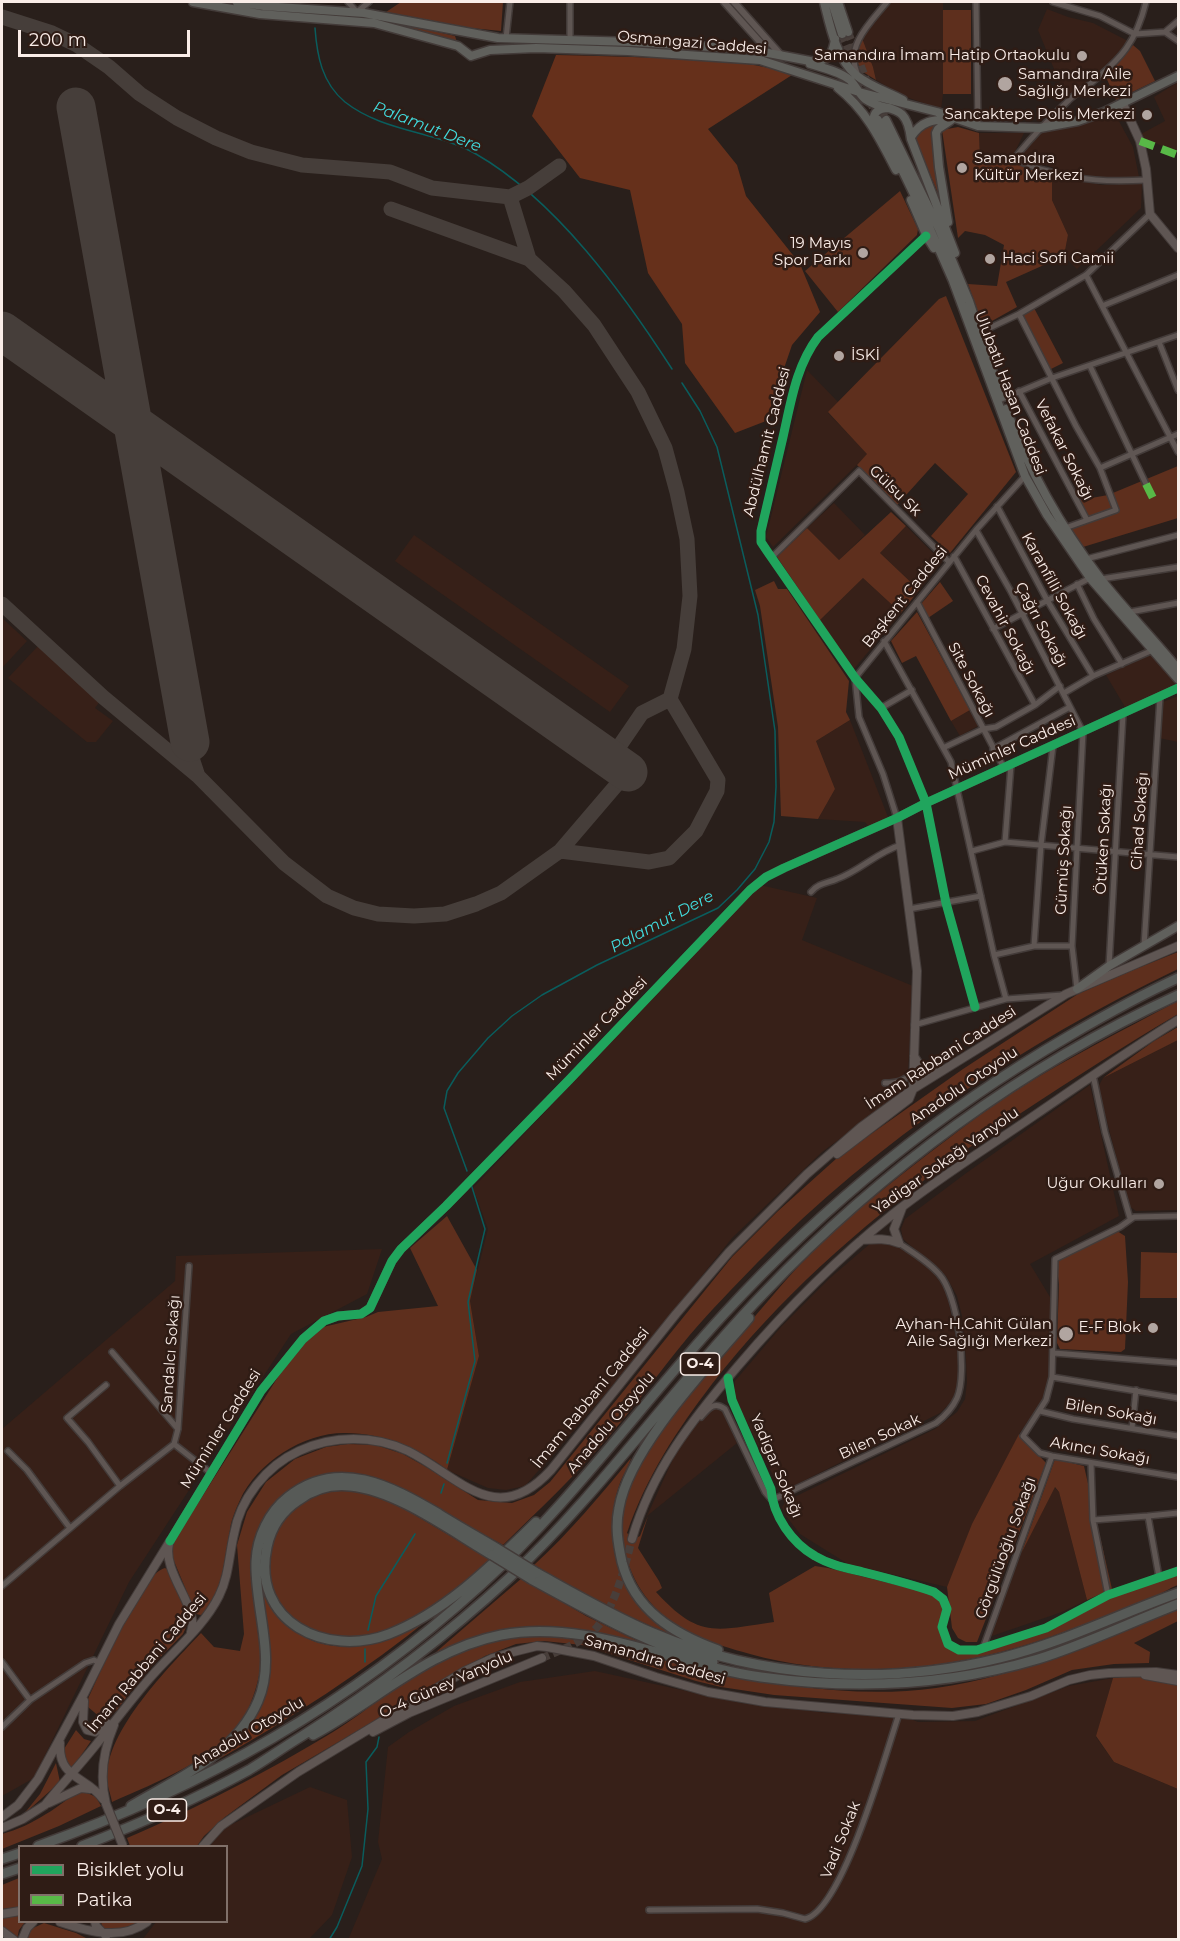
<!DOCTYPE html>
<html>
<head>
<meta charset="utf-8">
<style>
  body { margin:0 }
  #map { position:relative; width:1180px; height:1941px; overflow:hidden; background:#291f1b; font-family:Montserrat,sans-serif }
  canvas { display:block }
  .frame { position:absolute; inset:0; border:3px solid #faede8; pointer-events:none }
  .legend { position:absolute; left:18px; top:1845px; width:210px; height:78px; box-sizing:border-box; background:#2f1c15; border:2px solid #807069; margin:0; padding:8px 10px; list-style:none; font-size:18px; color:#faede8 }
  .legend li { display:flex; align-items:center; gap:12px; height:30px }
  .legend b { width:30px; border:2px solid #807069 }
  .scale { position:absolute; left:18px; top:30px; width:172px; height:27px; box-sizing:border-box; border:3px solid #faede8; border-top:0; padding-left:8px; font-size:18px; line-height:21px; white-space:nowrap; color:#faede8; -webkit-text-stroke:4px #2f1c15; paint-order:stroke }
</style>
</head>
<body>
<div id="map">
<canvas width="1180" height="1941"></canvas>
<div class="frame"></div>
<ul class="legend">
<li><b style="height:8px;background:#20a55d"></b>Bisiklet yolu</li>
<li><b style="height:8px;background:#58b947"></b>Patika</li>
</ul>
<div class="scale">200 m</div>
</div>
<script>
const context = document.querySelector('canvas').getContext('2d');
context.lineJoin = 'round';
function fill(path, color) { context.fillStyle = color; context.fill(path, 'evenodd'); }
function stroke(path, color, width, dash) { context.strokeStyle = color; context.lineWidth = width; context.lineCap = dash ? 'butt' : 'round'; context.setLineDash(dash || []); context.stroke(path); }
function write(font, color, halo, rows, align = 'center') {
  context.font = font + ' Montserrat,sans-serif'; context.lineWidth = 5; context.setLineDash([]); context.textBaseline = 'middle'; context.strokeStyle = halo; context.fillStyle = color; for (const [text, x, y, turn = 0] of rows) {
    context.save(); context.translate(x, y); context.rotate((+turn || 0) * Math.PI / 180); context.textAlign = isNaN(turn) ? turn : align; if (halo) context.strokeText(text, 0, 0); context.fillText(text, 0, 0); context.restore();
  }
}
const built = new Path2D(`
  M891,2H943V94L941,109L903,96L876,80L873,67L862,38Z
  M1047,9L1068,17L1093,23L1128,41L1103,71L1066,98L1038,30Z
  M1178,82V152L1142,138L1141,134L1165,121L1154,97Z
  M1115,114L1133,147L1139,177H1103L1074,175L1021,156L1041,133Z
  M979,133H1024L1010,162L980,159Z
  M1052,176L1102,185L1142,183L1141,208L1077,269L1064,256L1068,235L1052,200Z
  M807,370L838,402L828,413L868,454L773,547L766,537Z
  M834,503L865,535L839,560L807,528Z
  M906,526L942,562L919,590L880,553Z
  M414,535L629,686L610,712L395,561Z
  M863,578L901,613L853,670L820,620Z
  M2,618L27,641L2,668Z
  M38,646L103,697L95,708L113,721L96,742H87L8,678Z
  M1152,654L1178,686L1125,707L1106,675Z
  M1178,696V742L1159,738L1158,704Z
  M970,710L978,726L960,736L951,721Z
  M850,720L888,817L869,827L865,822L818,819L835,789L816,741Z
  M760,885L817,898L802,940L913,986L907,1090L822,1152L732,1238L635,1360L525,1486L506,1490L488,1488L447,1470L479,1356L470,1301L488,1229L473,1188Z
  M1178,1040V1210L1136,1211L1129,1206L1098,1087L1103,1078Z
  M1090,1085L1119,1216L1030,1264L1050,1297V1368L1047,1388L1042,1402L1019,1434L947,1587L848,1564L800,1534L786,1516L782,1507L786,1501L935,1429L957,1412L965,1399L967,1382L966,1359L962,1316L957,1296L946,1276L903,1239L901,1229L905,1219L965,1174Z
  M872,1242H890L903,1248L933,1271L946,1289L957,1343L960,1368L958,1385L953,1400L940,1413L781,1492L734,1396L735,1381L781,1327L830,1278Z
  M382,1249L367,1294L291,1334L129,1582L34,1778L2,1796V1429L175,1281L176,1256Z
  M720,1406L737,1443L647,1516L678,1448L711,1407Z
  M1054,1487L1059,1492L1087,1600L1062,1612L992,1636L988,1633L1021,1554Z
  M595,1671L741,1703L827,1713L899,1714L918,1722L975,1721L1069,1686L1113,1678L1096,1737L1114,1762L1178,1789V1939L348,1940L382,1859L378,1842L388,1747L409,1732L454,1706L520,1682Z
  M310,1787L347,1800L352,1857L332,1915L309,1939L142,1940L156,1922H226V1846H208L222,1829Z`);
const green = new Path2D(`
  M401,2H503L501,31L471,28L386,12Z
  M943,10H971V94H943Z
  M358,17L390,21L455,36L457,42L389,23Z
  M862,38L873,67L876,80L863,72L855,59L857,44Z
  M1133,45L1140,51L1155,81L1116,100L1106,77Z
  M937,123L932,131L942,203L915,138L916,132L922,128Z
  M958,127L979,133L980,159L1025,164L1052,176V200L1068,235L1064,256L1006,282L1017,307L983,326L968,284L997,286L1004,245L985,235L965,231L958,238L942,130Z
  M900,191L918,229L917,235L838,312L805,271Z
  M946,296L1016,472L950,553L931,536L968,494L935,463L897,505L857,465L867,454L828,412L939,299Z
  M1033,306L1063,363L1045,372L1018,315Z
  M1178,466V518L1083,547L1068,525L1083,519L1075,501L1108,495Z
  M891,512L906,526L880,553L919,590L901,613L863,578L820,620L777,557L807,528L839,560Z
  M774,581L778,589H787L849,681L846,712L850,720L816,741L835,789L818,819L781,816L778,727L760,606L755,590Z
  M940,582L953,601L928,618L921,604Z
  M917,612L970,710L951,721L916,656L902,663L891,641Z
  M1178,952V969C1025,1042 876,1141 757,1263C734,1287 710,1311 689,1336C662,1368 638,1403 610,1435C577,1474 540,1509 503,1545C480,1533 458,1520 435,1507C385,1479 327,1450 278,1501C258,1521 250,1547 252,1575C253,1595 256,1614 258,1634C259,1642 262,1652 261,1661C260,1678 253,1701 244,1717C220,1758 155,1783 112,1802C111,1795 107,1786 107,1779C105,1731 170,1666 201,1633L214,1647L240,1651L244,1634L237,1545L247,1512L266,1482L295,1459L326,1447L348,1444L376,1445L403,1454L428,1468L478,1500L512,1503L534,1495L550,1482L732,1257L778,1211L837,1158L963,1069L1078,994L1133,970Z
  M1178,1001V1014C1125,1045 1073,1079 1021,1113C997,1130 970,1146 946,1164C859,1227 778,1299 712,1384C677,1430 646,1477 627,1533L634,1539L640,1536L648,1516L638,1548L659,1581L662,1588L656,1592C700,1640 716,1630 774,1622L769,1593L815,1566L828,1568L933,1594L942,1602L945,1609L939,1627L946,1644L957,1653L976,1652L1046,1631L1109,1597L1178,1575V1585C1170,1588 1168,1590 1160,1594C1114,1612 1067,1633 1019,1647C934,1672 836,1678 750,1654C714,1644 675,1632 650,1602C626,1574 615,1531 626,1495C641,1446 690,1393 723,1354C756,1316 787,1276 823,1241C856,1210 892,1182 928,1154C956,1133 985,1110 1015,1091C1068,1058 1123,1030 1178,1001Z
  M1178,1027V1040L1103,1078L1154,1041Z
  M447,1216L477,1270L470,1301L479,1356L447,1470C420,1448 382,1433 346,1433C305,1432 257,1462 240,1500C236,1509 231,1520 230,1530C224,1558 224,1595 201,1615L196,1614L169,1549L290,1358L310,1338L323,1327L366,1317L378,1312L438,1306L410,1248Z
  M1117,1231L1125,1236L1128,1282L1125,1349L1121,1352L1060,1349L1057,1343L1059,1284L1056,1262Z
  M1141,1252L1178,1253V1298H1140Z
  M1019,1434L1046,1463L977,1642H966L958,1638L952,1628L947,1587L972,1524Z
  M631,1458C629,1466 623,1475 620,1483C603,1529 614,1582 648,1616C656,1624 668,1630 673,1636L597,1602L534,1565C569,1533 600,1496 631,1458Z
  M1055,1459L1084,1466L1112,1589L1087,1600L1059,1492L1055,1487L1021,1554Z
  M349,1489L365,1492L398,1505L491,1560C454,1590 412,1630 363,1638C252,1654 229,1495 349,1489Z
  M165,1568L170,1571L187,1615V1625L183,1634L141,1677L117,1710L107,1718H101L88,1707V1699C99,1676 142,1572 165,1568Z
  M522,1578L586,1616L644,1644V1645L599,1634L480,1636L436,1652Z
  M1177,1610H1178V1621L1134,1643L1150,1652L1149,1663L1114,1664L1072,1670L1026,1690L986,1704L952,1708L774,1695L721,1687L696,1681L582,1645L544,1641L516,1644L485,1656L282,1775L225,1817L204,1836L197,1846H130L127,1838C195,1809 269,1771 333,1732C371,1709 410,1672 449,1654C473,1643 500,1638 526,1635C542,1633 560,1637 576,1640C625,1648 670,1664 718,1673C789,1687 863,1698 936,1688C1021,1676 1098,1641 1177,1610Z
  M1141,1675L1178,1683V1789L1114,1762L1096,1736L1113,1678Z
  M76,1730L84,1739L91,1741L71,1770L63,1757L64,1749Z
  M56,1763L60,1782L23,1815L40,1794Z
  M83,1791L96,1797L101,1806L59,1826L2,1849V1834C17,1830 32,1823 46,1814C59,1807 70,1795 83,1791Z
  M19,1878V1907L2,1909V1885Z
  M19,1915L20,1922H25L19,1930L17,1939L2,1927V1917Z
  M101,1922H142C126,1933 122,1934 103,1929Z
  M44,1923L76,1933L88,1939L27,1940L31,1929Z`);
const forest = new Path2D(`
  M556,55C601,56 646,57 691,59C725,61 761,63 792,75L708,129L737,165L746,196L800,264L820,312L792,345L766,421L735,433L685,363L682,324L648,273L630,190L580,178L532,116Z
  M268,1596C278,1607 287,1622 298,1632C315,1647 350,1650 371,1643C392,1636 414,1623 435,1614C365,1671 290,1719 212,1763C277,1707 275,1679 262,1598Z`);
const stream = new Path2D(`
  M315,28C317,56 322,83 345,102C383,132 435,131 476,154C556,200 623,293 672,369
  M467,1171L444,1108L447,1091L458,1073L488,1038L512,1016L542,995L597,965L718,908L737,890L755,869L769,842L774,822L776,787L775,731L758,615L717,447L700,411L682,383
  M447,1463L475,1361L468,1302L485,1229L471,1184
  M441,1493L444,1484
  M368,1630L376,1596L415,1534
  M365,1649V1662
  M329,1940L337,1927L362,1866L368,1809L366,1762L377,1747L379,1737`);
const taxiway = new Path2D(`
  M2,17L52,33L77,45L109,67L140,94L177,118L216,138L251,152L302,165L390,172L432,188L510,197L528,188L559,166
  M510,197L529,259
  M391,209L529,259L564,291L594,325L638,392L665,448L677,492L687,539L690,596L684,649L670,699L718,780L717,791L696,831L669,858L649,862L560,851L625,775
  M2,604L103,697L198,776L284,863L327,896L354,908L378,914L414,916L445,914L476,904L501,893L560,851
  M188,746L198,776
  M616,751L642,713L670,699`);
const runway = new Path2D(`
  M76,107L190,742
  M2,331L628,772`);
const secondaryTunnel = new Path2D(`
  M542,1658C559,1651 586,1641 598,1626C616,1604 625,1566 632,1539`);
const primaryTunnel = new Path2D(`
  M848,32L865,77L886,120
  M842,34L878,120`);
const minor = new Path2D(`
  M348,2L357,12L369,2
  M570,2V39
  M976,2L978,126
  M1053,2L1100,16L1135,34L1165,32
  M1146,2C1136,42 1122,58 1090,84C1083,90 1074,94 1068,101C1050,118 1033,136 1017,155L1018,160C1026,165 1035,167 1044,170C1082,181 1109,182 1147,180
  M1165,32L1178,21
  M1165,32L1178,41
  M506,38L510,2
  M857,73C845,45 871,22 887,2
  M926,236L818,337C796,366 791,402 783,437C776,468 768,500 761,531V542L767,551L855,678L881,708L899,737L926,803L946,903L975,1007
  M1086,275L1178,452
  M1102,306L1178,275
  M1019,314L1076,426L1100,468L1116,510L1065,528
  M979,333L1019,314L1086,275L1150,214
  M1159,342L1178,390
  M1090,366L1146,484
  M1019,391L1087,520
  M1002,399L1052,378L1178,335
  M1100,468L1178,434
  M997,506L1047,600L1093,676
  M976,530L1010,590L1083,732L1072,946L1077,989
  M954,556L1035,705
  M772,557L859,471L949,562
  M1086,559L1178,535
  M1101,579L1178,567
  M1077,584L1094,619L1122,664
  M917,602L1004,768
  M1130,612L1178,603
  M993,629L1090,578
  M884,641L951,762L994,955L1006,999
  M1064,693L1093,676L1153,650
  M881,708L912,690
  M945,747L983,729L996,727L1035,705L1060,686
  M993,749L1070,707
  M897,818L883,774L859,717L855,678L976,530L1025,476
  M1005,842L1011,765
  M972,851L1005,842L1178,857
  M811,892C818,883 828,883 837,879C860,871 877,852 901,845
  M909,909L981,896
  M1034,946L1041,845L1053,746
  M1144,946L1160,697
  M994,955L1034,946H1072
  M1109,966L1123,714
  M914,1025L1006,999L1062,995
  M1093,1075L1105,1132L1130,1218
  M885,1083C897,1083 904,1081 913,1073
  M1178,1216L1134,1217L1120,1227L1055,1259L1052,1377L1046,1400L1023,1436L1040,1453L1052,1456L1178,1477
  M112,1352L178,1429
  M1054,1353L1178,1363
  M1052,1377L1178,1398
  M728,1378L732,1400L771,1489C773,1516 792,1543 815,1556C830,1565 847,1568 863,1572C887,1578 911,1584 934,1592L943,1599L947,1609L942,1627L948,1644L959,1650H977L1046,1628L1108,1595L1178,1571
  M106,1385L67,1418L88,1442L120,1486
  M1040,1411L1073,1419L1178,1436
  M701,1417C709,1408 714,1401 725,1409L765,1492L771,1499
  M1132,1428L1136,1390
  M174,1444L178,1429L189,1266
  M8,1451L27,1470L70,1528
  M1091,1463L1093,1520
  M772,1500L936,1423C945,1416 952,1409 957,1398C968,1373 958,1294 939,1274C928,1261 912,1252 899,1243
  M1159,1577L1148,1516L1178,1513
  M2,1586L120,1486L174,1444L211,1473
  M1108,1595L1093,1520L1148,1516
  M983,1648L1052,1456
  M2,1662L30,1700
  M2,1727L30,1700L85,1663L94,1660L100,1663
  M649,1910L757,1909L783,1913L805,1919C843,1910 886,1752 899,1714`);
const tertiary = new Path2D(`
  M724,2L760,42L761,46L758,51
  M734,2L781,55
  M170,1541L261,1391L303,1339L324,1321L338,1316L361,1314L370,1308L392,1261L401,1249L446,1206L569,1080L750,890L766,877L784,868L897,818L926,803L1178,688`);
const secondary = new Path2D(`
  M1123,104L1140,141L1146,169L1150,214L1178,248
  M914,1056L919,1064L929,1071H940
  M837,1154L909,1099L913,1089L917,971L897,818
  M862,1240C876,1239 886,1238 899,1243
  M899,1243L894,1229L902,1208
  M632,1539C652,1470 692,1420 738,1366C785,1311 836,1259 893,1214C938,1178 987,1148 1035,1115C1082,1083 1129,1050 1178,1020
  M169,1544C162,1573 200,1608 191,1632
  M1145,1675L1178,1681
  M84,1701L83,1722L87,1730L95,1732L108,1724
  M373,1732L409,1713L542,1658
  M60,1743C58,1779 86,1776 103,1799
  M49,1803L81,1788L90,1789
  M106,1804C99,1776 103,1751 114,1725
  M2,1817L18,1805L38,1779L85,1692L119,1624L170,1541
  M2,1828L23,1819L45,1805C61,1785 79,1766 95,1746C113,1724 130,1701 149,1679C172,1652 203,1628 219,1596C229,1576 229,1555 234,1534C240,1499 266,1466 299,1451C333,1435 374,1435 408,1451C460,1477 496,1530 551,1470L676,1314L729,1252L807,1174L861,1127L913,1089L1066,994L1178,946
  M203,1846L221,1826L298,1772L465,1671L493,1658L513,1652L537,1646L547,1647L594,1656L656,1677L708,1692L765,1702L913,1715L953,1716L978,1712L1031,1696L1069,1680L1090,1675L1109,1673L1156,1672L1178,1675
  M2,1914L20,1911
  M60,1922C90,1932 121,1941 147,1922
  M95,1922L96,1926L106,1936
  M2,1931L14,1940
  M22,1940L27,1928L33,1922`);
const primary = new Path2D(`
  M193,2L260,14L374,23L458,46L471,56L490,50L536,48L628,51L760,60L859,92L937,112L978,126L1040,128L1078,121L1104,112L1178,76
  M237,2L264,6L364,13L498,38L634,42L728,48L758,51L815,62C829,61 833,53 835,39
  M824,2C830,26 836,58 856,75C869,86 888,92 903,100
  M832,2L842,34
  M838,2L848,32
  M810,64C823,68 839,71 850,80C856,86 859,94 865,99C888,115 906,99 911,139L955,253
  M838,88C866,110 880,139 896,170
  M878,120L923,213L953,281L1025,476L1047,515L1090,578L1178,679
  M886,120L939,229L969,301L1001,397
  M874,126C872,114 876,108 889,108
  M911,137C921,121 933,119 951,120
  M911,200L927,237L934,248
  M948,222L939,167L936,133L938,129L950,121
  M1006,409C1029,470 1060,526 1100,578C1124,609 1153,638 1178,669
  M1077,989L1109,966L1178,926`);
const motorway = new Path2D(`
  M492,1555C451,1531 396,1490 350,1486C332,1484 314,1489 299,1500C282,1511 271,1528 267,1547C251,1622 326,1658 389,1634C446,1612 493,1564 536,1522
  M537,1573C575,1594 613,1616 653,1633C761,1679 887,1686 1000,1658C1062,1643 1119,1614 1178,1593
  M531,1579C590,1611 648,1645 713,1662
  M718,1650C674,1634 634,1610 622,1562C618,1544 615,1527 619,1508C629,1448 709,1365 749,1318
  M313,1735C375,1702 429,1649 501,1635C588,1618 677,1666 761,1677C855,1690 947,1686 1038,1659C1086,1644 1131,1622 1178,1604
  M131,1806C178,1778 235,1755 258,1701C277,1657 254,1607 256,1561C257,1537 269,1512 288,1497C338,1457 391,1486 439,1514C458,1526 478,1537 498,1549
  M38,1846C204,1787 350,1704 481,1585C572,1502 641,1404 724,1314C825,1204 940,1111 1069,1036C1105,1015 1141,995 1178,978
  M82,1846C139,1824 196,1799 249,1770C267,1759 284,1747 302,1736C376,1689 445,1637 509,1578C602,1491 675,1385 763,1294C881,1170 1023,1066 1178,995
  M2,1859L20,1853
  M2,1874L20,1868`);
const secondaryBridge = new Path2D(`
  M106,1804L123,1846`);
const motorwayBridge = new Path2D(`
  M498,1549L537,1573
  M492,1555L531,1579`);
const quiet = new Path2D(`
  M1140,141L1178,155
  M1146,484L1155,502`);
const cycleway = new Path2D(`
  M926,236L818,337C796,366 791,402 783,437C776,468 768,500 761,531V542L767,551L855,678L881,708L899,737L926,803L946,903L975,1007
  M728,1378L732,1400L771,1489C773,1516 792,1543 815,1556C830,1565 847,1568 863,1572C887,1578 911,1584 934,1592L943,1599L947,1609L942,1627L948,1644L959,1650H977L1046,1628L1108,1595L1178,1571
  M170,1541L261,1391L303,1339L324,1321L338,1316L361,1314L370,1308L392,1261L401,1249L446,1206L569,1080L750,890L766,877L784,868L897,818L926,803L1178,688`);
const markers = [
  [1082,56,6,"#b1a5a0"],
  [1005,84,8,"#b1a5a0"],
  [1147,115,6,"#b1a5a0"],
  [962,168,6,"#b1a5a0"],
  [863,253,6,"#b1a5a0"],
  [990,259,6,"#b1a5a0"],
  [839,356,6,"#b1a5a0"],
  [1159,1184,6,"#b1a5a0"],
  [1153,1328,6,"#b1a5a0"],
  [1066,1334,8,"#b1a5a0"]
];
const shields = [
  [700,1364,39],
  [167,1810,39]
];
const shieldNames = [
  ["O-4",700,1364],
  ["O-4",167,1810]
];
const streetNames = [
  ["Osmangazi Caddesi",692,43,5],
  ["Ulubatlı Hasan Caddesi",1010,393,69],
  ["Abdülhamit Caddesi",767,442,-76],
  ["Vefakar Sokağı",1064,450,63],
  ["Gülsu Sk",895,491,44],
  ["Karanfilli Sokağı",1054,586,61],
  ["Başkent Caddesi",905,597,-51],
  ["Cevahir Sokağı",1005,625,62],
  ["Çağrı Sokağı",1041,625,62],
  ["Site Sokağı",971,680,62],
  ["Müminler Caddesi",1012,748,-24],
  ["Cihad Sokağı",1140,821,-86],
  ["Ötüken Sokağı",1104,839,-87],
  ["Gümüş Sokağı",1064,860,-87],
  ["Müminler Caddesi",597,1029,-46],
  ["İmam Rabbani Caddesi",941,1058,-33],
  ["Anadolu Otoyolu",964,1086,-34],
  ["Yadigar Sokağı Yanyolu",946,1161,-35],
  ["Sandalcı Sokağı",171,1354,-86],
  ["İmam Rabbani Caddesi",591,1398,-51],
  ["Bilen Sokağı",1111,1412,10],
  ["Anadolu Otoyolu",611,1423,-50],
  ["Müminler Caddesi",221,1429,-58],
  ["Bilen Sokak",880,1437,-25],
  ["Akıncı Sokağı",1100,1451,10],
  ["Yadigar Sokağı",776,1466,67],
  ["Görgülüoğlu Sokağı",1006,1548,-70],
  ["Samandıra Caddesi",655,1660,16],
  ["İmam Rabbani Caddesi",147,1663,-50],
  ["O-4 Güney Yanyolu",446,1685,-24],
  ["Anadolu Otoyolu",248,1733,-30],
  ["Vadi Sokak",841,1840,-68]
];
const poiNames = [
  ["Samandıra İmam Hatip Ortaokulu",1070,56],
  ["Samandıra Aile",1018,75,"left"],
  ["Sağlığı Merkezi",1018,92,"left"],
  ["Sancaktepe Polis Merkezi",1135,115],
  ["Samandıra",974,159,"left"],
  ["Kültür Merkezi",974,176,"left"],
  ["19 Mayıs",851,244],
  ["Spor Parkı",851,261],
  ["Haci Sofi Camii",1002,259,"left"],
  ["İSKİ",851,356,"left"],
  ["Uğur Okulları",1147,1184],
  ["Ayhan-H.Cahit Gülan",1052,1325],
  ["Aile Sağlığı Merkezi",1052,1342],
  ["E-F Blok",1141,1328]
];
const waterNames = [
  ["Palamut Dere",427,127,21],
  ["Palamut Dere",662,922,-28]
];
fill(built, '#372018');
fill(green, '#5e2f1d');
fill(forest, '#66301b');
stroke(stream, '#0a5d5d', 1.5);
stroke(taxiway, '#463e3a', 15);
stroke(runway, '#463e3a', 39);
stroke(secondaryTunnel, '#483e3a', 8, [8, 4]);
stroke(primaryTunnel, '#483e3a', 8, [8, 4]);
stroke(minor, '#433b39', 8);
stroke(tertiary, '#433b39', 9);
stroke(secondary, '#433b39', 10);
stroke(primary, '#433b39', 11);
stroke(motorway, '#433b39', 12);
stroke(minor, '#5f5653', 5);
stroke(tertiary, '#5f5653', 6);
stroke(secondary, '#5f5653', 8);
stroke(primary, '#60605c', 8);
stroke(motorway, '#575a57', 9);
stroke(secondaryBridge, '#433b39', 10, []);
stroke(motorwayBridge, '#433b39', 12, []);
stroke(secondaryBridge, '#5f5653', 8);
stroke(motorwayBridge, '#575a57', 9);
stroke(quiet, '#58b947', 8, [15, 8]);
stroke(cycleway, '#20a55d', 9);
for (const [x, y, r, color] of markers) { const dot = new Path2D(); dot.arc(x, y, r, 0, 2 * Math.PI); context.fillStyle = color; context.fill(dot); stroke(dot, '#2f1c15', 2); }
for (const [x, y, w] of shields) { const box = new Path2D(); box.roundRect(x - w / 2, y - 11, w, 22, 4.5); context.fillStyle = '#2f1c15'; context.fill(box); stroke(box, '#faede8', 1.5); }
write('bold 14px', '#faede8', null, shieldNames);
write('15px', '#faede8', '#2f1c15', streetNames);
write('15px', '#faede8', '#2f1c15', poiNames, 'right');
write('italic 16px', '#41dbde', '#2f1c15', waterNames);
</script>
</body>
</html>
